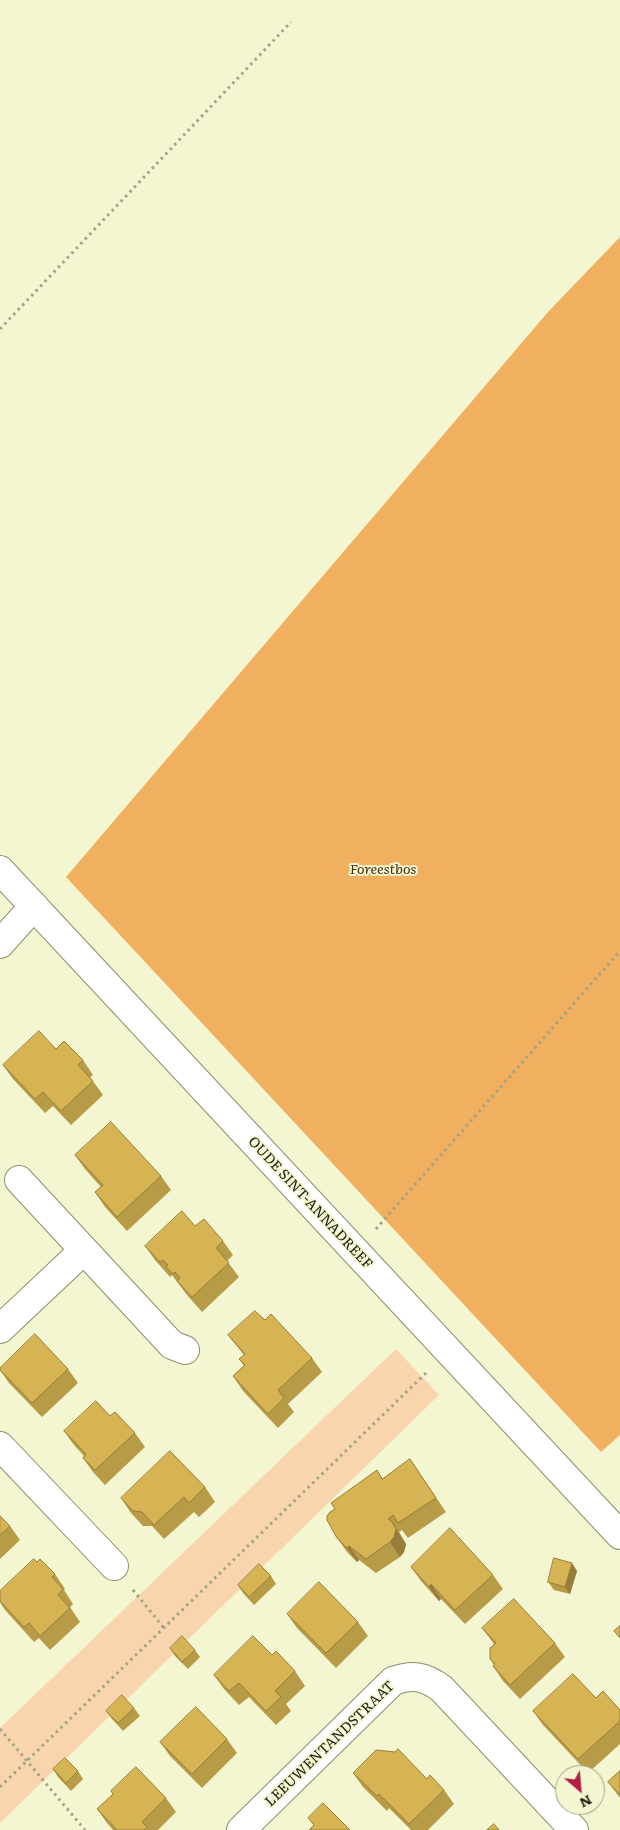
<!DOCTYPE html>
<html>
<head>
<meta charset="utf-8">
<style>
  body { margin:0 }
  #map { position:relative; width:620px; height:1830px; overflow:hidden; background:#f4f6d1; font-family:Literata,serif }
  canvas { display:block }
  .north { position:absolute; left:555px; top:1765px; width:50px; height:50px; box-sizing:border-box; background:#f4f6d1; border:1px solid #a0a286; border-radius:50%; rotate:153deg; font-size:14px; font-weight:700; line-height:20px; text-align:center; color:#232316 }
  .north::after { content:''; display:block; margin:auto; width:18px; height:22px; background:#b11e46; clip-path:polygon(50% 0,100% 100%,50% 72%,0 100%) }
</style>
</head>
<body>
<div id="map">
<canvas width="620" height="1830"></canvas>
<div class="north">N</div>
</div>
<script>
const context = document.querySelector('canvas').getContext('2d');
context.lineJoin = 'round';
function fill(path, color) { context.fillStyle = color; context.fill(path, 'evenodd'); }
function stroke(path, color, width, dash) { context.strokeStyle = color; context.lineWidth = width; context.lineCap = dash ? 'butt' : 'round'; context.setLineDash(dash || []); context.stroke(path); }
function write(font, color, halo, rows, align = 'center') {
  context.font = font + ' Literata,serif'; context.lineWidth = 4; context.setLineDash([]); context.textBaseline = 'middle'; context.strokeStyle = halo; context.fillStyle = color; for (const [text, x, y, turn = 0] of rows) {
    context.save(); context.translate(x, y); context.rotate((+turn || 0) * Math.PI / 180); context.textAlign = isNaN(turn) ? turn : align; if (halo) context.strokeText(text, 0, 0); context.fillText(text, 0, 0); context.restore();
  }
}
const green = new Path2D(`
  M396,1349L439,1395L0,1823V1728Z`);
const forest = new Path2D(`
  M620,237V1435L601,1452L66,877L548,312Z`);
const path = new Path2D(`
  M0,329L291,22
  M376,1229L620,951
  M133,1590L164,1628
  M0,1729L85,1830
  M0,1787L427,1372`);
const street = new Path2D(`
  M0,870L620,1535
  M0,944L34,906
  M19,1180L172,1345L185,1350
  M0,1329L84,1250
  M0,1446L114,1566
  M241,1830L393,1681C413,1674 425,1676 442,1689L574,1830`);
const wall = new Path2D(`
  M56,1049L83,1060L93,1075L90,1077L103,1095L71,1125L53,1106L45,1113L13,1079L3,1065Z
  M75,1155L161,1176L171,1190L127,1231L105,1207L95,1192L101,1187L85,1169Z
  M195,1226L223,1241L233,1255L227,1261L239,1277L202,1312L187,1295L172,1275L170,1277L155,1260L145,1246Z
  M265,1320L312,1358L322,1372L288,1404L294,1412L278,1428L243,1391L233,1376L244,1366L239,1359L244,1355L228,1335Z
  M68,1369L78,1383L42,1417L9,1383L0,1370Z
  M110,1416L135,1433L145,1447L105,1485L93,1472L83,1458L84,1456L74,1445L64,1431Z
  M377,1470L383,1479L420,1474L446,1512L408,1538L402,1530L399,1532L406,1544L404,1552L400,1557L376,1573L359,1560L357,1562L347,1552L337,1538L335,1509Z
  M205,1487L215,1502L199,1517L194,1512L164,1539L152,1526H143L131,1513L121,1498Z
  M0,1516L10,1526L20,1540L0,1559Z
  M37,1562L55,1574L65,1589L64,1590L73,1604L70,1607L80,1622L50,1650L39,1638L34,1642L5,1610L0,1602V1591Z
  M411,1567L493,1575L503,1589L465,1624L441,1599L439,1601L421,1581Z
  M577,1571L570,1594L554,1590L548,1582Z
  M271,1576L276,1584L254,1605L243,1593L238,1585Z
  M287,1614L358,1622L368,1636L336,1668L297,1628Z
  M482,1628L555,1643L565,1657L520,1699L503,1681L493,1666L494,1665L490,1659L494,1644Z
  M170,1648L195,1650L200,1657L188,1669L175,1656Z
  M272,1655L295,1671L305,1686L286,1704L291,1711L276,1725L249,1697L239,1705L224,1689L214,1675Z
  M596,1698L620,1710V1744L588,1773L543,1725L533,1711Z
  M134,1708L140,1716L123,1731L112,1719L106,1711Z
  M227,1739L237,1753L202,1788L170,1756L160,1742Z
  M53,1769L78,1771L83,1779L71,1791L58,1777Z
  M620,1771V1798L608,1782Z
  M353,1773L427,1779L444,1790L454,1804L428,1830H411L389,1808L387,1811L363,1787Z
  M166,1798L176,1812L158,1830H113L107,1823L97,1809Z`);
const shadedWall = new Path2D(`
  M392,1522L406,1544L404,1552L400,1557L390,1542Z
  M349,1546L359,1560L357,1562L347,1548Z
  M572,1563L577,1571L570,1594L565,1587Z
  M431,1584L441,1599L439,1601L429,1587Z`);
const building = new Path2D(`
  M39,1031L56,1049L64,1041L83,1060L78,1065L93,1081L61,1111L43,1092L35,1099L3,1065Z
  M111,1122L161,1176L117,1217L95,1192L103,1185L75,1155Z
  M182,1211L195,1226L204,1219L223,1241L216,1248L229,1263L192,1297L177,1281L180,1278L175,1272L173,1274L166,1267L168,1265L163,1260L160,1262L145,1246Z
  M255,1311L265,1320L271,1314L312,1358L278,1390L284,1398L268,1414L233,1376L245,1365L239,1359L245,1354L228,1335Z
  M35,1334L68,1369L32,1403L0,1370V1368Z
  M96,1401L110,1416L115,1412L135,1433L95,1470L83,1458L86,1454L64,1431Z
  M170,1451L205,1487L189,1503L184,1497L154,1525L142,1512L133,1511L121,1498Z
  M410,1459L436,1498L398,1523L393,1515L388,1519L392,1522L396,1529L394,1537L390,1542L366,1559L349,1546L347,1548L337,1538L327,1520V1516L330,1512L335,1509L331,1503L377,1470L382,1479Z
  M0,1516L10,1526L0,1535Z
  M450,1528L493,1575L455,1610L431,1584L429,1587L411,1567Z
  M554,1558L572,1563L565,1587L548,1582Z
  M34,1559L37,1562L40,1559L55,1574L52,1577L63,1589L58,1595L70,1608L40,1636L29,1623L24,1627L0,1601V1591Z
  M259,1564L271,1576L249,1597L238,1585Z
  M319,1582L358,1622L326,1653L287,1614Z
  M514,1599L555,1643L510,1685L493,1666L495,1664L490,1659V1648L496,1643L482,1628Z
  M620,1626V1638L614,1631Z
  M182,1636L195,1650L182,1662L170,1648Z
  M253,1636L272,1655L276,1651L295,1671L275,1691L281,1697L266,1711L239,1683L229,1691L214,1675Z
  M573,1674L596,1698L603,1691L620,1710V1721L578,1759L533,1711Z
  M122,1695L134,1708L118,1723L106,1711Z
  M196,1707L227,1739L192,1774L160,1742Z
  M398,1749L427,1779L430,1775L444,1790L409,1824L379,1794L377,1796L353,1773L376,1750L395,1752Z
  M65,1758L78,1771L66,1783L53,1769Z
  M136,1767L166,1798L142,1822L147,1827L144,1830H117L97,1809L113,1794L111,1791Z
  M620,1771V1795L608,1782Z
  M323,1803L350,1830H309L314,1825L308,1818Z
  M494,1824L499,1830H487Z`);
const parkNames = [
  ["Foreestbos",383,870]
];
const streetNames = [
  ["OUDE SINT-ANNADREEF",310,1203,47],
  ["LEEUWENTANDSTRAAT",330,1744,-44]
];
fill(green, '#f8d5ac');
fill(forest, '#f0b060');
stroke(street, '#8c8e6c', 30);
stroke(path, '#a1a387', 3, [2.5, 4]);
stroke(street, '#fff', 28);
fill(wall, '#b89b47');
fill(shadedWall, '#967e3a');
fill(building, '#d6b453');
stroke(building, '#967e3a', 1);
write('italic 14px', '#472e0b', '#f4f6d1', parkNames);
write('14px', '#232316', '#f4f6d1', streetNames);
</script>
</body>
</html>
